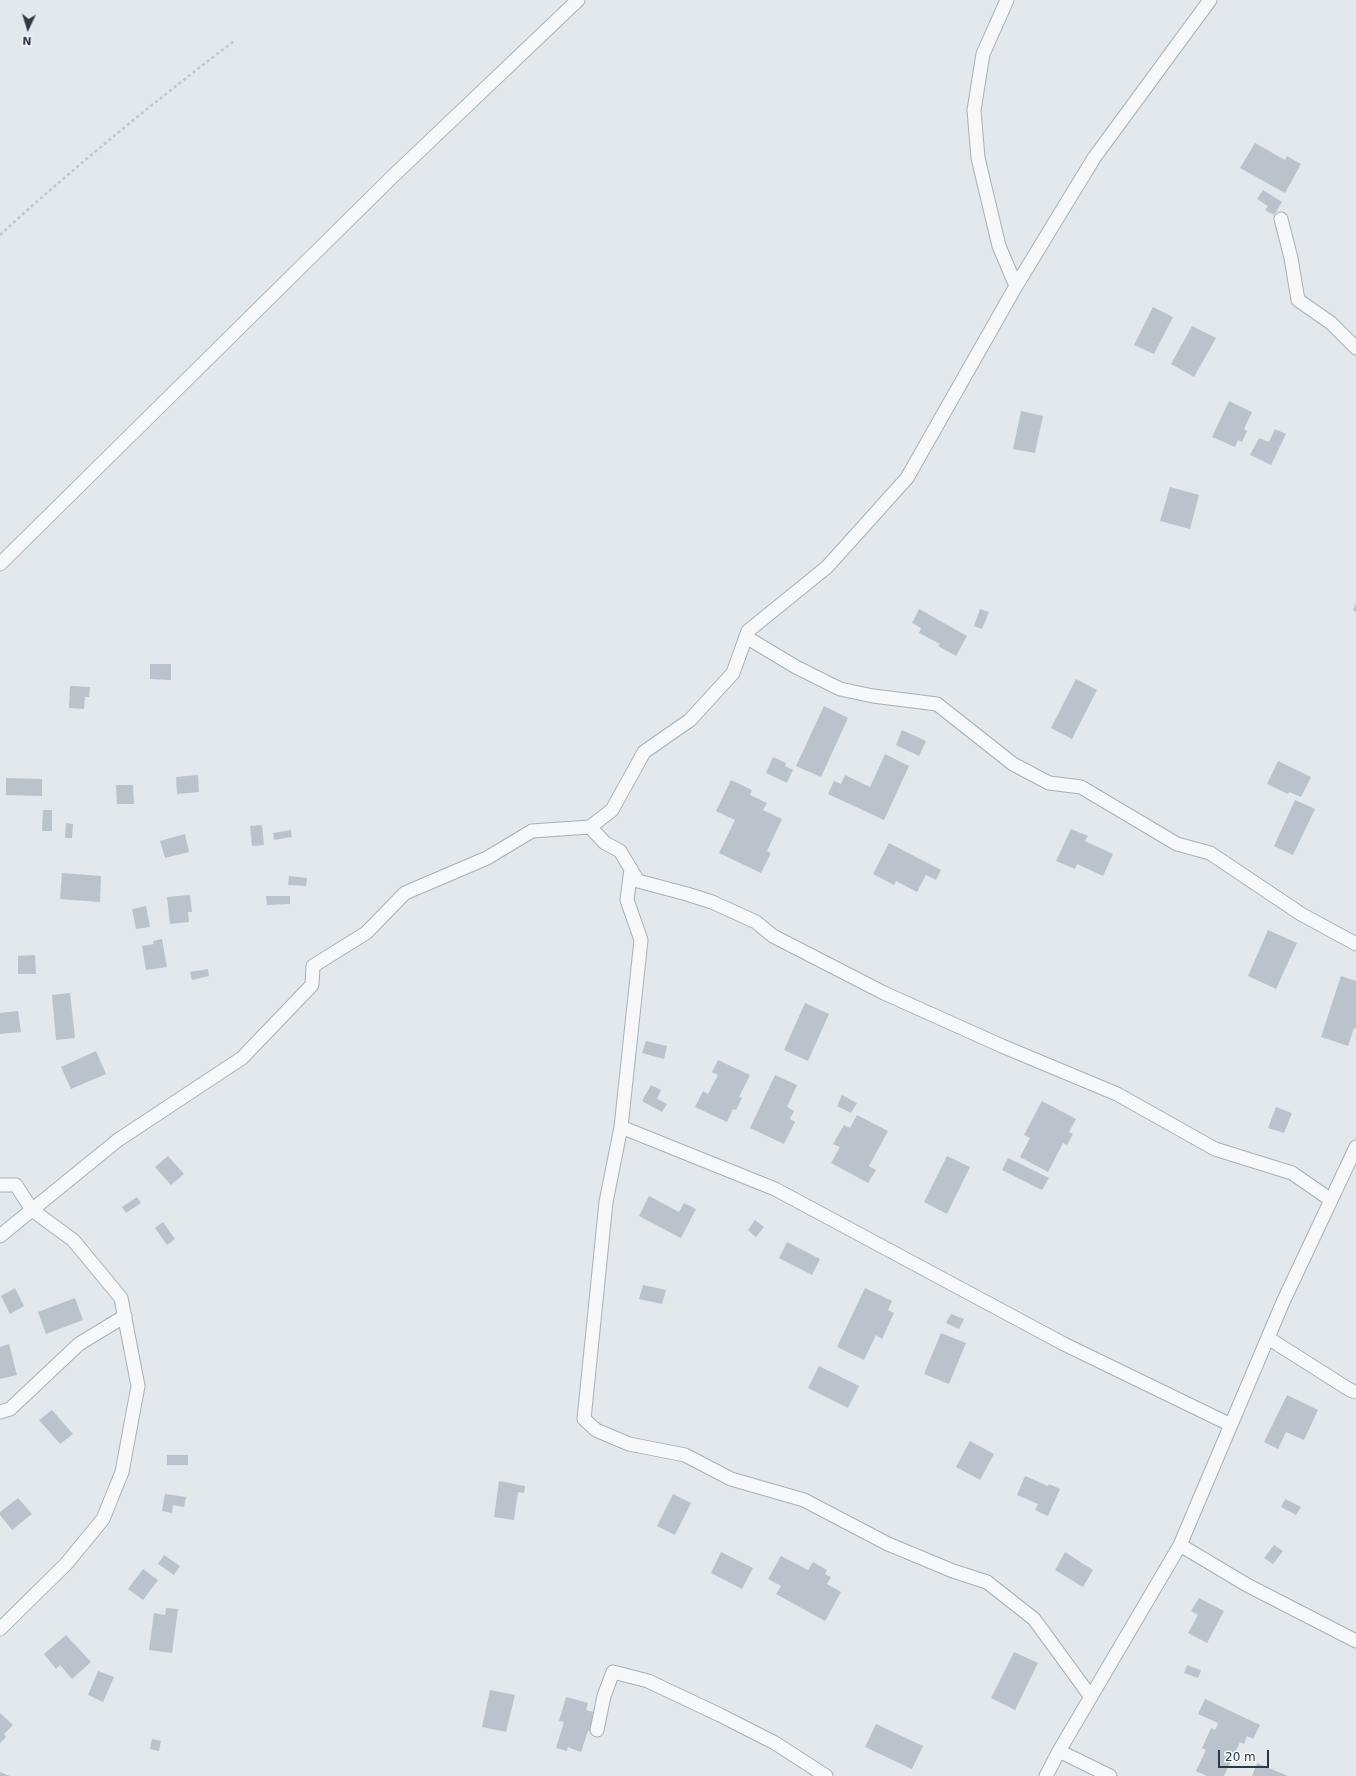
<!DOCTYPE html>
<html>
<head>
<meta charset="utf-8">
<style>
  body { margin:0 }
  #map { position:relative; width:1356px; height:1776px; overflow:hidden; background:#e3e8ec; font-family:"DejaVu Sans",sans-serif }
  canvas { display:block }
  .north { position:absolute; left:8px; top:8px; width:40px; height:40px; -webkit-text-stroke:3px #f3f7f9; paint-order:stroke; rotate:184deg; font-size:11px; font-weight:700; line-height:16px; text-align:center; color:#293946 }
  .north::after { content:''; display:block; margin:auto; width:14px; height:18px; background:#293946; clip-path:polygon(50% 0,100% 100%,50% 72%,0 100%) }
  .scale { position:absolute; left:1218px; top:1750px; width:51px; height:18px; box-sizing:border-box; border:2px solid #293946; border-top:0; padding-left:5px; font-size:12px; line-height:14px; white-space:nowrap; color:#293946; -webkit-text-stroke:3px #f3f7f9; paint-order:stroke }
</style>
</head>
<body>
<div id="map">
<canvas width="1356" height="1776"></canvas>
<div class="north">N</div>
<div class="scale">20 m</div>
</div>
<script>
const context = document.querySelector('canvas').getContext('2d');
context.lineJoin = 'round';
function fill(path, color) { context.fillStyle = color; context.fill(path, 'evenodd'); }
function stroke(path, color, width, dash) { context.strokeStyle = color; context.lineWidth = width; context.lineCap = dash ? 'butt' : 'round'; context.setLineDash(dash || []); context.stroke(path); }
const building = new Path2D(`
  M1255,143L1285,160L1287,156L1301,164L1285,193L1240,168Z
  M1263,190L1282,202L1274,215L1265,210L1268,206L1257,199Z
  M1153,307L1173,317L1154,354L1134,345Z
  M1192,326L1216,338L1194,377L1171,364Z
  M1229,401L1252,412L1244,429L1247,431L1242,442L1238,440L1235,447L1212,437Z
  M1021,411L1043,416L1035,453L1013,449Z
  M1275,429L1286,434L1271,465L1250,455L1259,438L1269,442Z
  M1170,487L1199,495L1190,529L1160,521Z
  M1356,603V612L1353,610Z
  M919,609L967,636L956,656L938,646L940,644L919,633L921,628L912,623Z
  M980,609L989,612L982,629L974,626Z
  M150,664H171V680L150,679Z
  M1076,679L1097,690L1072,739L1051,728Z
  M70,686L90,687L89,697H85L84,709L69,708Z
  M824,706L848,718L821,777L796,766Z
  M902,730L926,741L919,756L896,745Z
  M885,754L909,766L884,820L828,794L834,781L841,784L845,775L870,787Z
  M773,757L786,763L785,766L793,770L787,783L766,773Z
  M1278,761L1311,777L1301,797L1289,792L1288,794L1267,784Z
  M198,775L199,792L177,794L176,777Z
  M6,778L42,779V796L6,795Z
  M731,780L752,790L750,795L767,803L763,810L782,819L767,851L771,853L761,873L719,853L735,820L716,811Z
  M116,785H133L134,804H117Z
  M1295,800L1315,809L1293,855L1274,846Z
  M43,810H52V831H42Z
  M66,823L73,824L72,838H65Z
  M262,825L264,845L252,846L250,826Z
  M1071,829L1088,836L1085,841L1113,854L1103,876L1077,864L1075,869L1056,861Z
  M291,830L292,837L274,840L273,833Z
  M185,834L189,852L165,858L160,841Z
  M889,843L941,870L936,880L926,875L917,892L896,881L894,885L873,874Z
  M62,873L101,876L100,902L60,899Z
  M289,876L307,878L306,886L288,885Z
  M190,895L192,912H188L189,922L170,924L167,897Z
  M266,896H290V904L267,905Z
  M146,906L150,927L136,929L132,909Z
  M1268,930L1297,943L1276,989L1248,976Z
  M162,939L167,967L146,970L142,946L154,944L153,941Z
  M35,955L36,974H18V956Z
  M208,969L209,976L192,980L190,972Z
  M1341,976L1356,981V1028H1354L1348,1046L1321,1037Z
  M70,993L75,1038L56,1040L52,995Z
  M805,1003L829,1014L808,1061L784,1050Z
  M18,1011L21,1032L0,1034V1013Z
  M646,1041L667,1046L664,1059L642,1053Z
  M96,1051L106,1074L71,1089L61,1067Z
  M718,1060L750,1075L739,1097L742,1098L736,1110L733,1109L727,1122L695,1107L703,1091L708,1094L718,1075L712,1072Z
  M775,1075L797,1085L787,1107L794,1111L790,1119L795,1122L784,1144L750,1128Z
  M651,1085L661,1090L657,1099L667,1104L662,1112L642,1101Z
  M842,1095L857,1103L851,1113L837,1106Z
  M1042,1101L1076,1119L1069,1132L1073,1134L1067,1145L1063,1143L1048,1172L1020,1157L1030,1138L1024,1135Z
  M1276,1107L1292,1113L1284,1133L1268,1128Z
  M857,1115L888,1131L869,1166L876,1170L868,1183L831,1163L840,1147L833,1144L844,1125L850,1128Z
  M168,1156L184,1174L171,1185L155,1167Z
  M947,1156L970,1167L947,1214L924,1202Z
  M1008,1158L1049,1178L1042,1190L1002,1170Z
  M649,1196L679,1212L684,1203L696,1209L681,1238L639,1216Z
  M137,1197L141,1203L126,1213L122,1207Z
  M755,1220L764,1227L756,1237L748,1230Z
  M163,1222L175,1239L167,1245L155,1228Z
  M787,1242L820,1259L812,1275L779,1258Z
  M643,1285L666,1290L662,1304L639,1299Z
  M15,1288L24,1306L10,1314L1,1296Z
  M865,1288L892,1301L888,1310L894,1313L882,1339L876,1335L864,1360L837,1347Z
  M75,1298L83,1320L46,1334L38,1312Z
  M951,1314L964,1319L959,1329L946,1323Z
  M941,1333L966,1343L949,1384L924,1374Z
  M9,1344L17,1375L0,1379V1347Z
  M819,1366L859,1386L848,1408L808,1388Z
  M1287,1395L1318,1410L1304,1440L1286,1432L1278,1449L1264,1442Z
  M52,1410L73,1434L60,1444L39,1420Z
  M970,1441L994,1454L980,1480L956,1467Z
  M167,1455H188V1465H167Z
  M1025,1476L1048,1486L1049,1484L1060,1489L1048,1516L1035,1510L1038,1504L1017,1495Z
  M499,1481L525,1486L524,1493L518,1492L514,1520L494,1517Z
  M165,1494L186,1497L184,1507L173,1505L172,1513L162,1511Z
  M673,1494L691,1503L675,1535L657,1526Z
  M18,1498L32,1514L12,1530L0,1515V1512Z
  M1285,1499L1301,1507L1296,1515L1281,1507Z
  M1274,1545L1283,1551L1273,1564L1264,1558Z
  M721,1552L753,1568L742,1589L711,1573Z
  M1065,1552L1093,1570L1083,1587L1055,1570Z
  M164,1555L180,1566L174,1575L158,1564Z
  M781,1556L808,1570L813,1562L827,1570L825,1574L831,1577L827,1584L841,1592L825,1621L776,1594L781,1586L768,1579Z
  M143,1569L158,1580L143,1600L128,1589Z
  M1199,1598L1224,1611L1207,1643L1188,1633L1198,1615L1191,1611Z
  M166,1608L178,1609L172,1653L149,1650L154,1613L165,1615Z
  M66,1635L91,1662L72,1679L60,1665L56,1669L44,1654Z
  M1014,1652L1038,1663L1015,1710L991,1698Z
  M1187,1665L1201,1670L1198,1678L1184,1673Z
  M98,1671L114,1677L103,1702L88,1695Z
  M490,1690L515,1695L506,1732L482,1727Z
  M566,1697L588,1703L586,1710L594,1712L592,1716L595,1717L591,1731H588L581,1752L568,1747L567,1751L556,1748L564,1722L559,1721Z
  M1205,1699L1260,1725L1253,1739L1247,1736L1244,1744L1240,1742L1224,1776H1207L1196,1771L1206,1750L1202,1748L1211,1728L1215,1730L1218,1723L1198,1714Z
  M0,1713L13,1725L4,1734L6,1737L0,1743Z
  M876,1724L923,1746L912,1769L865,1747Z
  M152,1739L161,1741L159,1751L150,1749Z
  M1257,1763L1288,1776H1252Z
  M0,1772L10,1776H0Z`);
const path = new Path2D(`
  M0,235C75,166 153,103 234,41`);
const minor = new Path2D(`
  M1007,0L983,54L974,110L978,158L999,246L1016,286
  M1281,219L1291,258L1298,300L1331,323L1356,348
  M0,564L391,178L578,0
  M746,637L796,667L840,689L873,696L937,704L1013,764L1049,783L1081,787L1177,844L1210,853L1301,914L1356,944
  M590,827L605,843L620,851L638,881L687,894L712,902L756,922L773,936L884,993L1002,1046L1117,1094L1215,1149L1292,1173L1331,1200
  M631,869L627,900L641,940L621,1127L775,1189L1064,1344L1231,1425
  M621,1127L606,1202L584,1419L596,1430L629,1444L685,1455L731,1479L804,1500L888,1544L953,1571L987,1582L1034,1619L1091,1697
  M0,1185H16L32,1210L73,1240L121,1298L138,1386L122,1472L103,1519L66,1564L0,1629
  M0,1236L118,1140L242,1058L312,985L313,966L366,933L405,893L487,858L532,831L590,827L612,810L644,752L690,720L733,673L748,631L827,567L907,478L1016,286L1094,158L1210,0
  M1268,1338L1350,1390L1356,1392
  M0,1412L10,1409L79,1344L125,1316
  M1180,1545L1247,1585L1356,1641
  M597,1730L604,1696L613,1672L648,1681L720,1715L775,1743L826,1776
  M1059,1751L1110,1776
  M1046,1776L1059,1751L1180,1545L1283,1302L1356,1147`);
fill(building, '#bac3cb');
stroke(minor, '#a7b0b7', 15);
stroke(path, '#c1c6cb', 2.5, [3, 3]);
stroke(minor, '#f6f8fa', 13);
</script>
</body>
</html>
